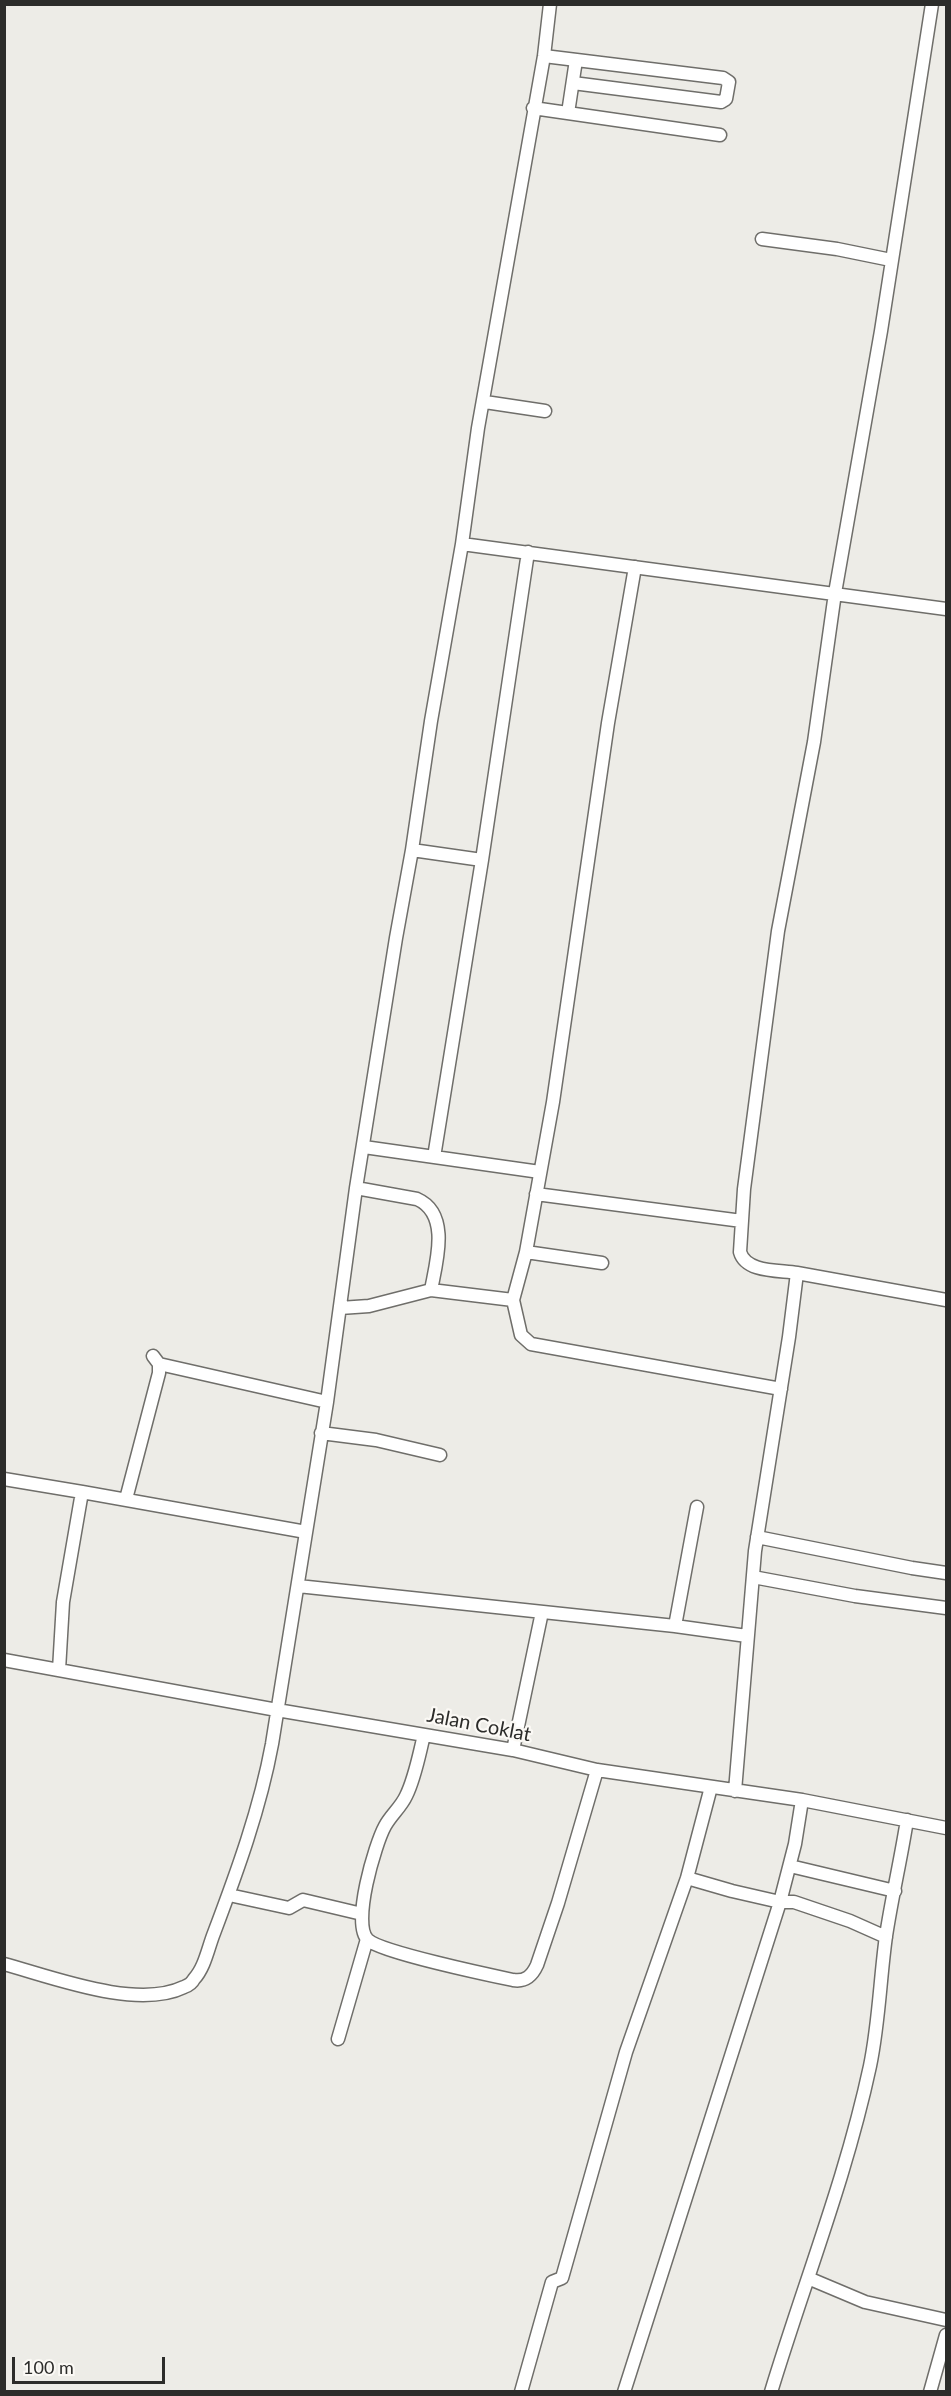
<!DOCTYPE html>
<html>
<head>
<meta charset="utf-8">
<style>
  body { margin:0 }
  #map { position:relative; width:951px; height:2396px; overflow:hidden; background:#edece7; font-family:Lato,sans-serif }
  canvas { display:block }
  .frame { position:absolute; inset:0; border:6px solid #2c2c2a; pointer-events:none }
  .scale { position:absolute; left:12px; top:2357px; width:153px; height:27px; box-sizing:border-box; border:3px solid #2c2c2a; border-top:0; padding-left:8px; font-size:18px; line-height:21px; white-space:nowrap; color:#2c2c2a; -webkit-text-stroke:4px #fbf9f5; paint-order:stroke }
</style>
</head>
<body>
<div id="map">
<canvas width="951" height="2396"></canvas>
<div class="frame"></div>
<div class="scale">100 m</div>
</div>
<script>
const context = document.querySelector('canvas').getContext('2d');
context.lineJoin = 'round';
function stroke(path, color, width, dash) { context.strokeStyle = color; context.lineWidth = width; context.lineCap = dash ? 'butt' : 'round'; context.setLineDash(dash || []); context.stroke(path); }
function write(font, color, halo, rows, align = 'center') {
  context.font = font + ' Lato,sans-serif'; context.lineWidth = 4.5; context.setLineDash([]); context.textBaseline = 'middle'; context.strokeStyle = halo; context.fillStyle = color; for (const [text, x, y, turn = 0] of rows) {
    context.save(); context.translate(x, y); context.rotate((+turn || 0) * Math.PI / 180); context.textAlign = isNaN(turn) ? turn : align; if (halo) context.strokeText(text, 0, 0); context.fillText(text, 0, 0); context.restore();
  }
}
const minor = new Path2D(`
  M544,56L723,78L729,82L726,99L721,102L573,83
  M533,108L720,135
  M568,113L576,60
  M762,239L837,249L891,260
  M485,402L545,411
  M462,544L946,609
  M635,567L608,723L553,1102L526,1252L513,1300L521,1335L531,1344L781,1389
  M412,850L482,860
  M364,1147L540,1172
  M434,1157L482,860L528,552
  M356,1188L417,1199C451,1214 436,1263 431,1290
  M536,1194L742,1221
  M526,1252L602,1263
  M797,1273L946,1300
  M340,1308L369,1306L431,1290L513,1300
  M159,1364L327,1402
  M321,1433L376,1440L440,1455
  M4,1479L82,1492
  M126,1499L159,1373V1364L153,1356
  M757,1537L912,1568L946,1573
  M753,1577L855,1596L946,1608
  M298,1586L675,1626L747,1636
  M675,1626L697,1507
  M4,1660L277,1710L513,1750L597,1770L802,1800L946,1828
  M59,1670L63,1602L82,1492L306,1532
  M424,1735C419,1755 415,1778 406,1796C401,1807 391,1815 385,1826C375,1844 351,1925 368,1940C381,1952 489,1975 513,1980C525,1982 532,1976 537,1965L558,1903L597,1770
  M513,1750L542,1612
  M735,1791L755,1551L789,1337L797,1273C780,1270 746,1273 740,1252L744,1189L778,931L814,742L835,593L881,331L932,4
  M790,1866L895,1891
  M687,1878L732,1891L780,1902H794L850,1921L886,1937
  M229,1895L289,1908L303,1900L362,1914
  M4,1964C52,1977 137,2010 184,1987C187,1986 192,1983 194,1979C205,1967 208,1948 214,1933C237,1872 260,1809 272,1744L327,1402L356,1188L396,938L412,850L431,721L462,544L478,428L544,56L550,4
  M338,2039L367,1939
  M808,2278L865,2302L946,2320
  M521,2392L552,2282L562,2278L626,2052L687,1878L711,1787
  M624,2392L780,1902L795,1844L802,1800
  M771,2392C804,2283 846,2178 870,2066C879,2023 880,1979 886,1936C892,1897 901,1858 907,1820
  M930,2392L946,2335`);
const streetNames = [
  ["Jalan Coklat",479,1725,11]
];
stroke(minor, '#6f6e6a', 15);
stroke(minor, '#fff', 12);
write('20px', '#2c2c2a', '#fbf9f5', streetNames);
</script>
</body>
</html>
